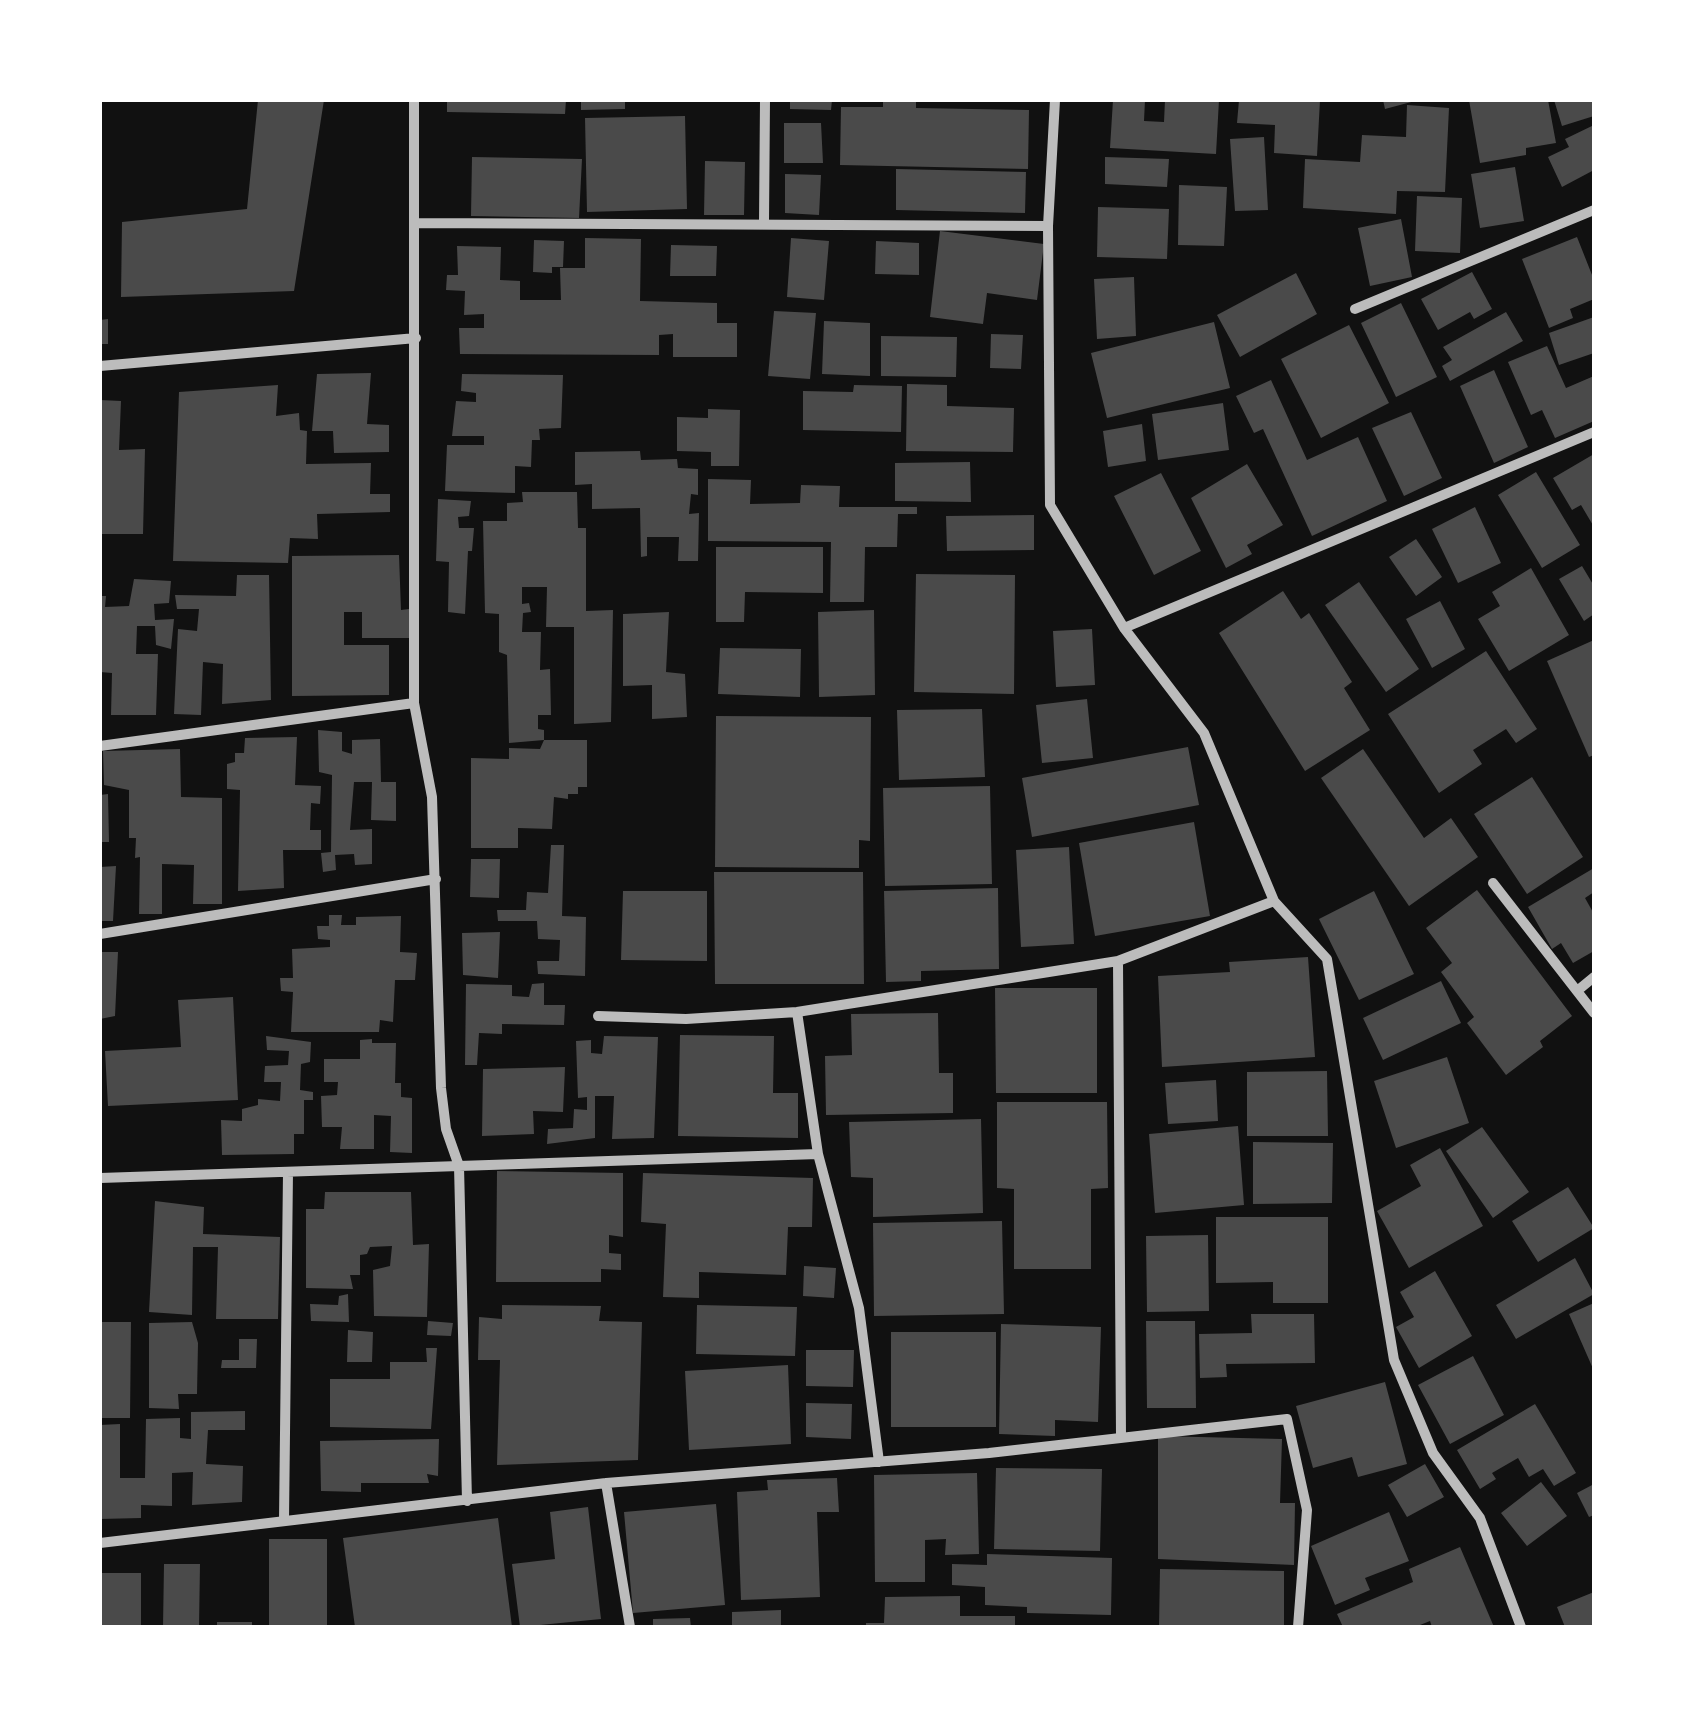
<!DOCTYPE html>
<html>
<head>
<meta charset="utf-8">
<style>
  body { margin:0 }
  #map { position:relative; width:1694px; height:1727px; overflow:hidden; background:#111; font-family:Ubuntu,sans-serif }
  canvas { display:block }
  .frame { position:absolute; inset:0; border:102px solid #fff; pointer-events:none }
</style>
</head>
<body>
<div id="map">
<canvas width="1694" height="1727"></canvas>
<div class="frame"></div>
</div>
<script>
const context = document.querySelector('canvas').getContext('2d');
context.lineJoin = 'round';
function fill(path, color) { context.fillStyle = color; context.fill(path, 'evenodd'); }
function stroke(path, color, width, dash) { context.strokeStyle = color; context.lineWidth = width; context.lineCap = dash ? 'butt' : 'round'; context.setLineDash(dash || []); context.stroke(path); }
const building = new Path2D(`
  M258,100H324L294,291L121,297L122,222L247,209Z
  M447,100H566L565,114L447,112Z
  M581,100H625V109L581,110Z
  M790,100H832L831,110L790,109Z
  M883,100H916V108L1029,110L1028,169L840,165L841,107H883Z
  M1113,100H1145L1144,121L1164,122L1165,100H1219L1216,154L1110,148Z
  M1239,100H1320L1317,156L1274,153L1275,125L1237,123Z
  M1383,100H1415V101L1385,109Z
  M1469,100H1548L1556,143L1526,148V155L1480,163Z
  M1554,100H1594V116L1562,126Z
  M1407,105L1449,108L1445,192L1397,191L1396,214L1303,208L1305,159L1360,162L1362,135L1406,137Z
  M685,116L687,209L587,212L585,118Z
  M784,123H821L823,163H784Z
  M1594,125V170L1562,187L1548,157L1569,147L1565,139Z
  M1264,137L1268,210L1235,211L1230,139Z
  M472,157L582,159L579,218L471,216Z
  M1105,157L1169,159L1167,187L1105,184Z
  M705,161L745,162L744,215H704Z
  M1515,167L1524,221L1480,228L1471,174Z
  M896,169L1026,172L1025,213L896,210Z
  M785,174L821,175L819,215L785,213Z
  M1179,185L1227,187L1224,246L1178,245Z
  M1417,196L1462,198L1460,253L1415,251Z
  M1098,207L1169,209L1167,259L1097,257Z
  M1401,219L1412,277L1370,286L1358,228Z
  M940,231L1044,244L1037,300L987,293L983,324L930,317Z
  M1577,237L1594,280V299L1570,309L1573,318L1549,328L1522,259Z
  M585,238L641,239L640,301L717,303V323H737V357H673V334L659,335V355L460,354L459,328H484V314L464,315L465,291L446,290L447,275H458L457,246L501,247L500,280L520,281V300H561L560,268H585Z
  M791,238L829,241L824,300L787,297Z
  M534,240L564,241L563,267H552V273L533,272Z
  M876,241L919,243V275L875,274Z
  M671,245L717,246L716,276H670Z
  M1472,272L1492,309L1474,319L1470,312L1438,330L1421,299Z
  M1296,273L1317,314L1240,357L1217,315Z
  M1134,277L1136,336L1097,339L1094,279Z
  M1401,303L1437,377L1396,397L1361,323Z
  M774,311L816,313L810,379L768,376Z
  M1506,312L1523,341L1450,381L1442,366L1452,360L1443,347Z
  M1594,317V353L1559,365L1549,333Z
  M108,319V344H100V320Z
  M824,321L870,323V376L822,374Z
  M1214,322L1230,388L1107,418L1091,353Z
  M1349,325L1389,403L1321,438L1281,359Z
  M991,334L1023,335L1021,369L990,368Z
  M881,336L957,337L956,377L881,376Z
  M1547,346L1566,388L1594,376V421L1555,438L1542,410L1531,415L1508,362Z
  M1494,370L1528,447L1494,463L1460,386Z
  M371,373L367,424L389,425V452L334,453L333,431H312L317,374Z
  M462,374L563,375L561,428L539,429L540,440H532L531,467L515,466V493L445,491L447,445H484V436H452L456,401L476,402V393L461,391Z
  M1271,380L1307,460L1358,437L1387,501L1312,536L1263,429L1254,433L1236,396Z
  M907,384L947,385V406L1014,408L1013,452L906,451Z
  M278,385L276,416L299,413L300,430L307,431L306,464L371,463L370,494H390V512L317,514L318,539L290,538L288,563L173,561L179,392Z
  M854,385L902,386L901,432L803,430V391L853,392Z
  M100,400L121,401L119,450L145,449L143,534H100Z
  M1223,403L1229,450L1158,460L1152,414Z
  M708,409L740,410L739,466H711V452L677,451V417L708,418Z
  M1411,412L1442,478L1404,496L1372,428Z
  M1142,424L1146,461L1108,467L1103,431Z
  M640,451L641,460L677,459L678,468L698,469V495L691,494L689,514L699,513L698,561H678L679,537H647V556L641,557L640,508L592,509V484L575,485V452Z
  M1594,454V527L1581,505L1572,510L1553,478Z
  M970,462L971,502L895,501V463Z
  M1247,464L1283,525L1247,545L1252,554L1226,568L1191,498Z
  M1536,472L1580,545L1542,568L1498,495Z
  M1161,473L1201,551L1154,575L1114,496Z
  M708,479L751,480L750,504L800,503L801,485L840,486L839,507H917V514H898L897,547H865L864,602H830L831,542L708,541Z
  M522,492H577L578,528H586V611L613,610L611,722L574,724V627H546L547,587H522V604L529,603L531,612L523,613L522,632H541L540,670L550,669L551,715H538V729L544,730V740H587V787H578V794H568V799L554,797L552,829L518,828V848H471V758L509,759V748L540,749L544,740L509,743L507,655L499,652V614L485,613L483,521H507V503L523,502Z
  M438,499L471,501L469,516L458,517L459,528H474L472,551H468L465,614L448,612L449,562L436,561Z
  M1475,507L1501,563L1458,583L1432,529Z
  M1034,515V550L947,551L946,516Z
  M1416,539L1442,577L1416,596L1389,557Z
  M716,547H823V593L745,592L744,622H716Z
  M399,555L401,610L409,609L410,638H362V612H344V645H389V695L292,696V556Z
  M1582,566L1594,586V614L1584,621L1559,579Z
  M1531,568L1569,635L1509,671L1478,619L1500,606L1492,592Z
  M916,574L1015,575L1014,694L914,692Z
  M237,575H269L271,700L222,704L223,664L203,662L201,715L174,714L178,629L197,631L199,609H177L175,595L236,596Z
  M134,579L171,581L169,603L154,604L155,620L174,619L171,649L156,645L155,626H137L136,654H158L156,715H111L112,673L100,672V596H106L105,607L129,606Z
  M1359,582L1419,669L1386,692L1325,605Z
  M1283,591L1301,619L1309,613L1352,682L1344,688L1370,730L1305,771L1219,633Z
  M1440,601L1465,649L1432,668L1406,619Z
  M874,610L875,695L819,697L818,612Z
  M669,612L666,672L685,674L687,717L652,719V685L623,686V614Z
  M1092,629L1095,685L1056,687L1053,631Z
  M1594,640V755L1589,757L1547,661Z
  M720,648L801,649L800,697L718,694Z
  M1486,651L1537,729L1516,743L1506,729L1473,750L1482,764L1439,793L1388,714Z
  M1087,699L1093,758L1042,763L1036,705Z
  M982,709L985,777L899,780L897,710Z
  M716,716L871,717L870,841L859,840V868L715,867Z
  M318,730L342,732V751L352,754V740L380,739L381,782H396V821L371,820L372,782H354L350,830L372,829V864L355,865L354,854L335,855L336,870L323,872L321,853L331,852L332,775L319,772Z
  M297,737L295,785L321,786L320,804L311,803L310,830H321V850H283L284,888L238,891L240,790L227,789V764L235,762V753H244L245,738Z
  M1188,747L1199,805L1032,837L1022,778Z
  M180,749L181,797L222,798V904H193L194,865L162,864V914H139L140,857L135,858L136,838H129V790L104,785L103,751Z
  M1363,749L1424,838L1451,818L1478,857L1409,906L1321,778Z
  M1532,777L1583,857L1527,894L1474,814Z
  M990,786L992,884L885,886L883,788Z
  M108,794L109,842H100V795Z
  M1194,822L1210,916L1095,936L1079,843Z
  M551,845H564L562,916L586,917L585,976L538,974L537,961H559L560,940L538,939L537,921H498L497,910H526L527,892L548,893Z
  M1069,847L1074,944L1021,947L1016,850Z
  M471,859H500L499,898L470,897Z
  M116,866L113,921H100V867Z
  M1594,868V892L1585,898L1594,914V951L1573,963L1561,943L1552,949L1528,907Z
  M714,872H863L864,984H715Z
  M998,888L999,969L921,971V981L886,982L884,891Z
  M1477,890L1572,1016L1540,1041L1543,1047L1506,1075L1467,1023L1474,1017L1441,972L1452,963L1426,928Z
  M623,891H707V961L621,960Z
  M1374,891L1414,974L1359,1000L1319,919Z
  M329,915H342L341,925H356V917L401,916L400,952L417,953L415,980H395L393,1022L380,1020L379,1032H291L293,992L281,991L280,978H293L292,949L330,947V940L318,939L317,926H329Z
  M500,932L498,978L463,975L462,933Z
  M100,952H118L115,1016L100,1019Z
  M1308,957L1315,1057L1162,1067L1158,976L1230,972L1229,962Z
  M1441,981L1461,1023L1383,1060L1363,1018Z
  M544,983V1005H565L564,1025L502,1024V1034L479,1033L477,1065H465L466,984L512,985V996L529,997L532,984Z
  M995,988H1097V1093H996Z
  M233,997L238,1100L108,1106L105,1051L181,1047L178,1000Z
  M938,1013L939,1073H953V1113L826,1115L825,1056L852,1055L851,1014Z
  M680,1035L774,1036L773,1093H798V1138L678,1136Z
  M266,1036L311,1042L310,1062L301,1064L300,1090L313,1092V1100H304V1134H294V1154L222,1155L221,1120L242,1121V1109L258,1105V1099L280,1101L281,1082H264L265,1066L288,1065L289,1051L267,1050Z
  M604,1036L658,1037L654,1138L612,1139L614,1096H595V1138L547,1144L548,1129L573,1128L574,1109L587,1110V1097L578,1098L576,1041L591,1040V1053L602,1054Z
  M372,1039V1043H396L395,1083H401V1097L412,1098V1153L390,1152L391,1116L374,1115V1149H340L342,1127H322L321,1096L337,1095L338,1082H324V1059H360V1040Z
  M1447,1057L1469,1123L1396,1148L1374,1081Z
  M565,1067L563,1112L533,1111L534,1134L482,1136L483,1069Z
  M1327,1071L1328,1136H1247V1072Z
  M1216,1080L1218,1121L1168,1124L1165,1083Z
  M997,1102H1107L1108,1188L1091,1189V1269H1014V1189L997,1188Z
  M981,1119L983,1213L873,1217V1178L851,1177L849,1122Z
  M1238,1126L1244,1205L1155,1213L1149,1134Z
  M1482,1127L1529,1192L1493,1218L1446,1151Z
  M1253,1142L1333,1143L1332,1203L1253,1204Z
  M1440,1148L1483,1226L1409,1268L1377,1211L1421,1186L1410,1165Z
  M497,1171L623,1173V1237L609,1235V1253L621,1254V1270L601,1269V1282H496Z
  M643,1173L813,1178L812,1227H788L786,1275L699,1272V1298L663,1297L666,1224L641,1222Z
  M1568,1187L1594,1228L1538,1262L1512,1221Z
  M325,1192H411L413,1245L429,1244L427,1317L374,1316L373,1270L390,1266L392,1246L370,1247L367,1254L360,1255V1275H350L353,1289L306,1288V1209H324Z
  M155,1201L204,1207L203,1234L280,1237L278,1319H216L218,1247H193L192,1315L149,1312Z
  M1216,1217H1328V1303H1273V1282L1216,1283Z
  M1002,1221L1004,1314L874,1316L873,1223Z
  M1208,1235L1209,1311L1147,1312L1146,1236Z
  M1575,1258L1594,1294L1516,1339L1496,1305Z
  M804,1266L836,1268L834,1298L803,1296Z
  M1435,1271L1472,1336L1419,1368L1396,1327L1414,1317L1400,1292Z
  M348,1294L349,1322L311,1321L310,1304L338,1305L339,1296Z
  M1594,1303V1371L1569,1314Z
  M502,1305L601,1306L599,1321L642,1322L638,1460L497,1465L500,1360H478L479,1317L502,1319Z
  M697,1305L797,1307L795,1356L696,1354Z
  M1251,1314H1314L1315,1363L1226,1364L1227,1377L1200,1378L1199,1334L1252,1333Z
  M428,1321L453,1323L451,1336L427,1335Z
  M1146,1321H1195L1196,1408H1147Z
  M100,1322H131L130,1418H100Z
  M192,1322L198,1343L197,1394H178L179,1409L149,1408V1323Z
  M1001,1324L1101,1327L1098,1422L1055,1420V1436L999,1434Z
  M348,1330L373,1332L372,1362H347Z
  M891,1332H996V1427H891Z
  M239,1339H257L256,1368H221L222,1360H239Z
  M426,1348H437L431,1429L330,1427V1379H390V1362H427Z
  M806,1350H854L853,1387L806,1386Z
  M1473,1356L1504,1415L1450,1444L1418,1385Z
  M788,1365L791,1444L689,1450L685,1371Z
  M1385,1382L1407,1464L1358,1477L1352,1457L1313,1468L1296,1406Z
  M806,1403L852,1404L851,1439L806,1437Z
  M1535,1404L1576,1473L1554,1486L1543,1469L1529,1477L1518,1458L1492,1473L1496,1479L1480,1489L1457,1450Z
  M245,1411V1430H208L206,1464L243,1466L242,1502L192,1505L193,1472L172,1473V1506L141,1505V1518L100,1519V1425L120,1424V1478H145L146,1419L180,1418V1438L191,1439V1412Z
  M1158,1436L1282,1439L1280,1503H1295L1294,1565L1158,1559Z
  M439,1439L438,1476L427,1474L429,1483H361V1492L321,1491L320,1441Z
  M1425,1464L1444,1497L1407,1517L1388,1485Z
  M996,1468L1102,1469L1100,1551L994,1549Z
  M977,1473L979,1554L945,1555L946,1539L925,1540V1582H875L874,1475Z
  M837,1478L839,1512H817L820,1597L741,1600L737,1492L768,1490L767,1480Z
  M1541,1482L1567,1516L1527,1546L1501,1513Z
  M1594,1484V1515L1589,1517L1577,1493Z
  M716,1504L725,1605L633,1613L624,1512Z
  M588,1507L601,1619L520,1627L512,1564L555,1559L550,1512Z
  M1389,1512L1409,1561L1365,1578L1370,1590L1335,1605L1311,1546Z
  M498,1518L512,1627H355L343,1538Z
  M269,1539H327V1627H269Z
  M1460,1547L1494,1627H1432L1430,1621L1415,1627H1343L1337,1614L1413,1582L1409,1569Z
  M987,1554L1112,1558L1111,1615L1027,1613V1607L985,1605V1587L952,1585V1564L987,1565Z
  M164,1564H200L199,1627H163Z
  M1160,1569L1284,1571V1627H1159Z
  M100,1573H141V1627H100Z
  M1594,1592V1627H1565L1557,1607Z
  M960,1596V1616H1015V1627H866V1623H884L885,1597Z
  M781,1610V1627H732V1612Z
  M690,1618L691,1627H653V1619Z
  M217,1622H252V1627H217Z`);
const minor = new Path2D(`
  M414,100V703L432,797L441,1088L446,1129L459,1166L467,1501
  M1055,100L1048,226L1050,505L1124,628L1204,733L1274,901L1327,959L1394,1360L1433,1453L1480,1518L1521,1627
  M764,222L765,100
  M415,223L1048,226
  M1355,309L1594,210
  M100,366L416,338
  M1124,628L1594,432
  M100,746L414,703
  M1493,883L1594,1013
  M100,934L436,879
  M1118,961L1121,1436
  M1577,991L1594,977
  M797,1012L818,1154L859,1308L879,1462
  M598,1016L686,1019L797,1012L1118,961L1274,901
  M100,1178L818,1154
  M606,1483L630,1627
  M284,1520L288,1172
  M100,1543L606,1483L989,1453L1287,1419L1307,1510L1298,1627`);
fill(building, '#4a4a4a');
stroke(minor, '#bcbcbc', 10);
</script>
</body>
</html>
